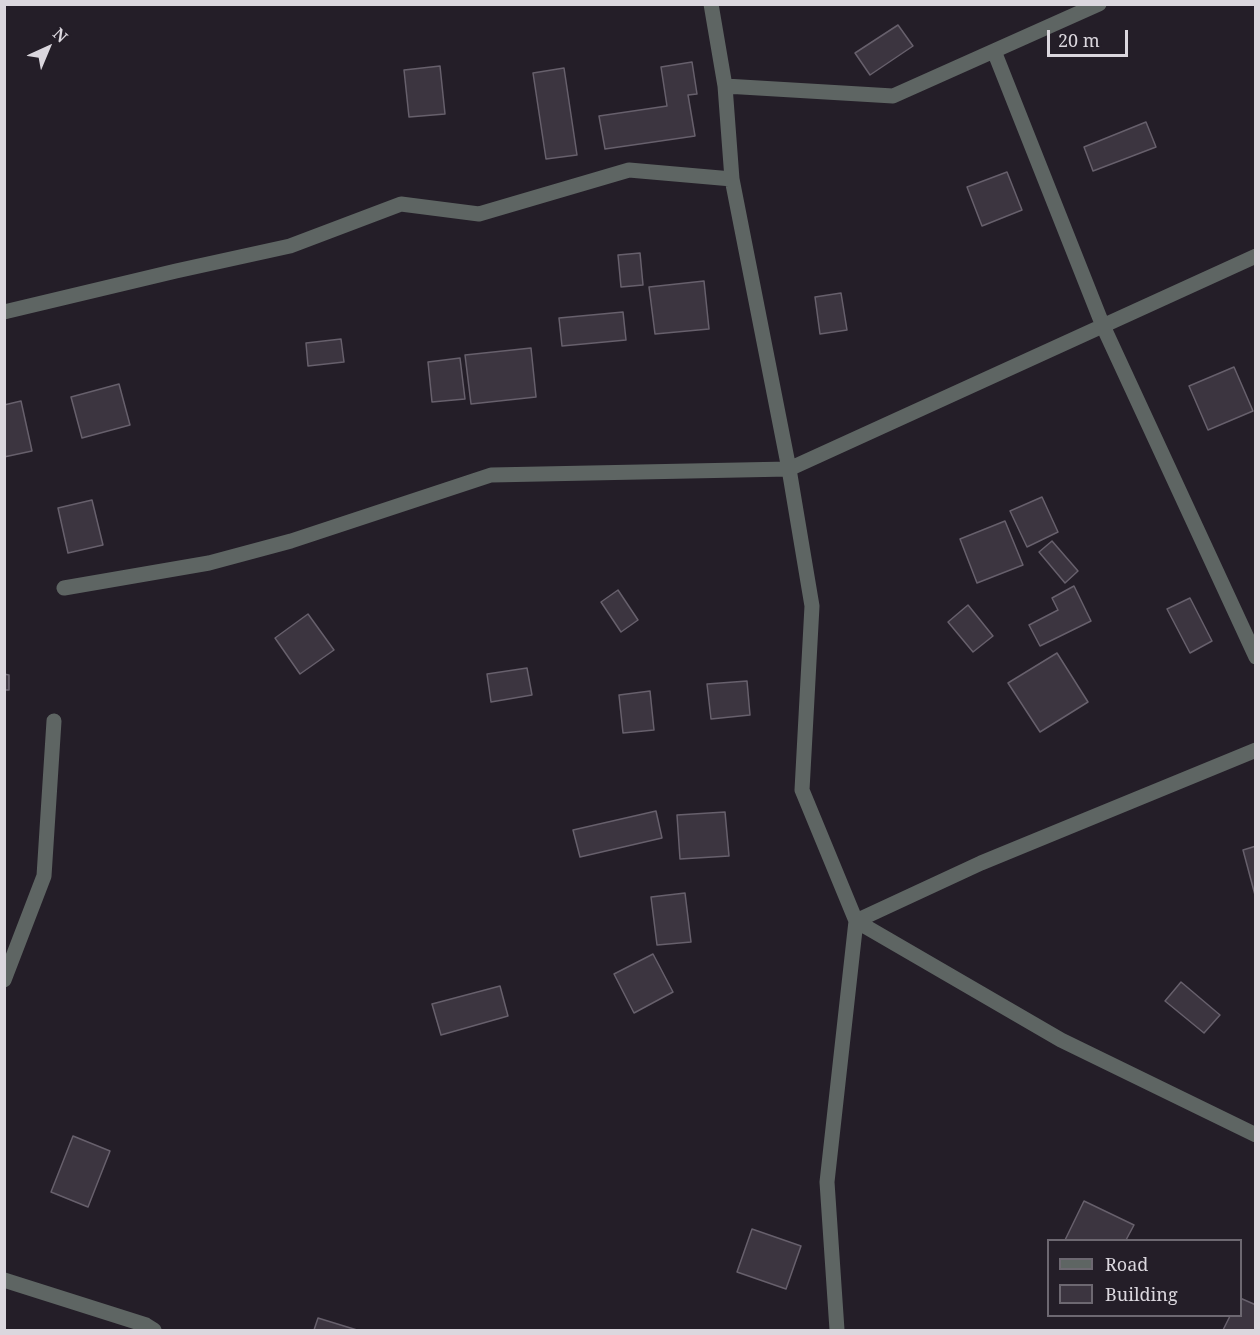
<!DOCTYPE html>
<html>
<head>
<meta charset="utf-8">
<style>
  body { margin:0 }
  #map { position:relative; width:1260px; height:1335px; overflow:hidden; background:#241e28; font-family:"Noto Serif",serif }
  canvas { display:block }
  .frame { position:absolute; inset:0; border:6px solid #dbd7de; pointer-events:none }
  .legend { position:absolute; left:1047px; top:1239px; width:195px; height:78px; box-sizing:border-box; background:#241e28; border:2px solid #6d6871; margin:0; padding:8px 10px; list-style:none; font-size:18px; color:#dbd7de }
  .legend li { display:flex; align-items:center; gap:12px; height:30px }
  .legend b { width:30px; border:2px solid #6d6871 }
  .north { position:absolute; left:18px; top:18px; width:60px; height:60px; -webkit-text-stroke:4px #241e28; paint-order:stroke; rotate:44deg; font-size:16px; font-weight:700; line-height:24px; text-align:center; color:#dbd7de }
  .north::after { content:''; display:block; margin:auto; width:21px; height:27px; background:#dbd7de; clip-path:polygon(50% 0,100% 100%,50% 72%,0 100%) }
  .scale { position:absolute; left:1047px; top:30px; width:81px; height:27px; box-sizing:border-box; border:3px solid #dbd7de; border-top:0; padding-left:8px; font-size:18px; line-height:21px; white-space:nowrap; color:#dbd7de; -webkit-text-stroke:4px #241e28; paint-order:stroke }
</style>
</head>
<body>
<div id="map">
<canvas width="1260" height="1335"></canvas>
<div class="frame"></div>
<ul class="legend">
<li><b style="height:8px;background:#5e6563"></b>Road</li>
<li><b style="height:16px;background:#3c3540"></b>Building</li>
</ul>
<div class="north">N</div>
<div class="scale">20 m</div>
</div>
<script>
const context = document.querySelector('canvas').getContext('2d');
context.lineJoin = 'round';
function fill(path, color) { context.fillStyle = color; context.fill(path, 'evenodd'); }
function stroke(path, color, width, dash) { context.strokeStyle = color; context.lineWidth = width; context.lineCap = dash ? 'butt' : 'round'; context.setLineDash(dash || []); context.stroke(path); }
const building = new Path2D(`
  M898,25L913,46L870,75L855,53Z
  M692,62L697,94L688,95L695,136L605,149L599,116L667,106L661,67Z
  M440,66L445,114L409,117L404,70Z
  M564,68L577,155L546,159L533,73Z
  M1146,122L1156,147L1093,171L1084,147Z
  M1007,172L1022,210L982,226L967,187Z
  M640,253L643,285L621,287L618,255Z
  M704,281L709,329L655,334L649,287Z
  M841,293L847,330L820,334L815,297Z
  M623,312L626,340L562,346L559,318Z
  M341,339L344,362L308,366L306,343Z
  M531,348L536,397L471,404L465,355Z
  M460,358L465,399L432,402L428,362Z
  M1234,367L1253,411L1208,430L1189,386Z
  M119,384L130,425L82,438L71,397Z
  M21,401L32,451L4,457V405Z
  M1042,497L1058,532L1027,547L1010,511Z
  M92,500L103,545L68,553L58,508Z
  M1005,521L1023,565L977,583L960,539Z
  M1052,541L1078,571L1065,583L1039,552Z
  M1074,586L1091,621L1040,646L1029,625L1058,610L1052,598Z
  M618,590L638,620L621,632L601,602Z
  M1190,598L1212,641L1190,653L1167,609Z
  M968,605L993,636L973,652L948,622Z
  M308,614L334,650L300,674L275,638Z
  M1057,653L1088,702L1040,732L1008,683Z
  M527,668L532,695L491,702L487,674Z
  M4,674L9,675V690H4Z
  M747,681L750,715L711,719L707,684Z
  M650,691L654,730L623,733L619,695Z
  M656,811L662,838L580,857L573,830Z
  M725,812L729,856L680,859L677,815Z
  M1256,846V895H1255L1243,850Z
  M685,893L691,942L657,945L651,897Z
  M653,954L673,992L634,1013L614,974Z
  M1181,982L1220,1015L1204,1033L1165,1001Z
  M500,986L508,1016L441,1035L432,1004Z
  M73,1136L110,1151L88,1207L51,1192Z
  M1084,1201L1134,1225L1126,1240H1065Z
  M752,1229L801,1246L786,1289L737,1272Z
  M1240,1298L1256,1305V1330H1223L1230,1316H1240Z
  M318,1318L357,1330H314Z`);
const minor = new Path2D(`
  M711,4L725,86L732,179L789,469L812,606L802,790L856,921L827,1182L837,1330
  M994,51L1103,326L1256,657
  M725,86L893,96L1099,4
  M4,312L176,271L290,246L401,204L479,214L629,170L732,179
  M64,588L209,563L291,541L491,475L789,469L1256,256
  M856,921L1061,1040L1256,1135
  M856,921L981,863L1256,750
  M4,980L44,876L54,721
  M4,1280L146,1325L154,1330`);
fill(building, '#3c3540');
stroke(building, '#67606c', 1.5);
stroke(minor, '#5e6563', 15);
</script>
</body>
</html>
